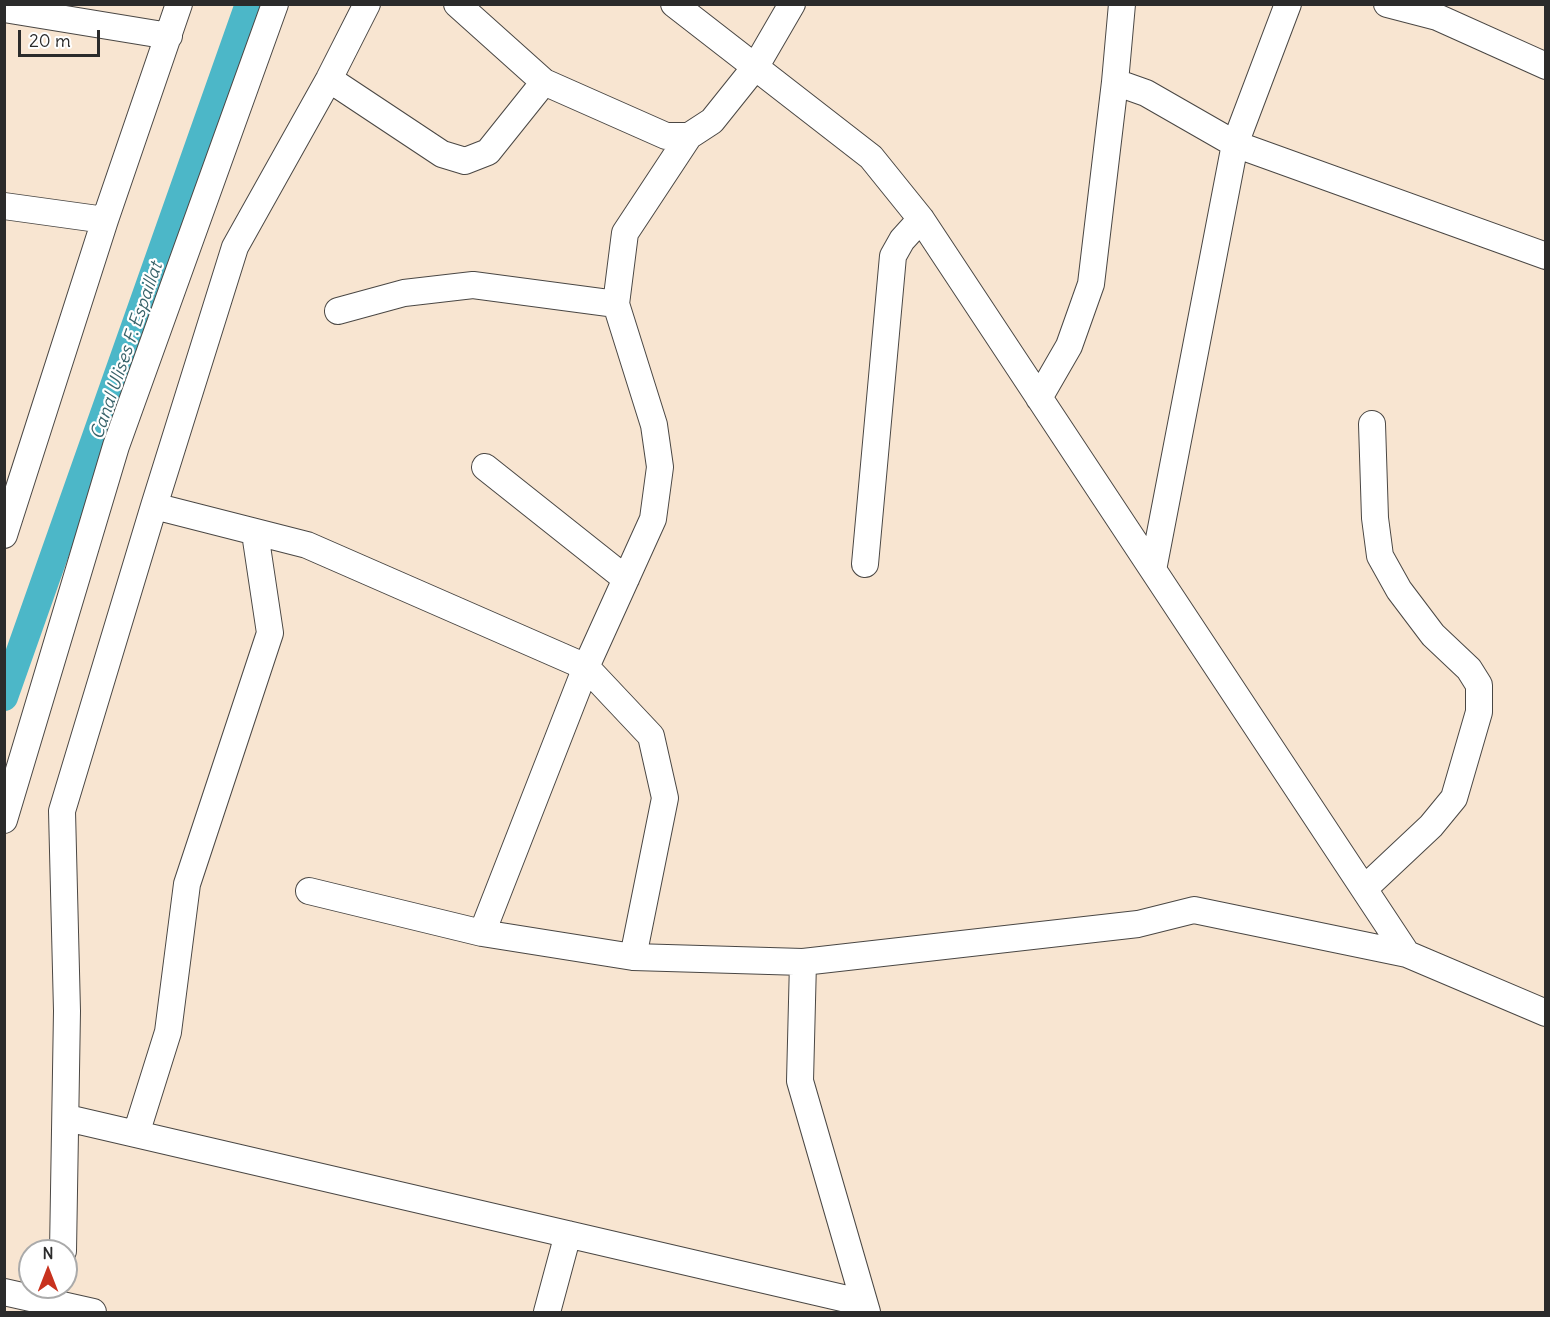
<!DOCTYPE html>
<html>
<head>
<meta charset="utf-8">
<style>
  body { margin:0 }
  #map { position:relative; width:1550px; height:1317px; overflow:hidden; background:#f8e5d1; font-family:Delius,sans-serif }
  canvas { display:block }
  .frame { position:absolute; inset:0; border:6px solid #2b2b2b; pointer-events:none }
  .north { position:absolute; left:18px; top:1239px; width:60px; height:60px; box-sizing:border-box; background:#fff; border:2px solid #aaa; border-radius:50%; rotate:0deg; font-size:16px; font-weight:700; line-height:24px; text-align:center; color:#2b2b2b }
  .north::after { content:''; display:block; margin:auto; width:21px; height:27px; background:#c8321e; clip-path:polygon(50% 0,100% 100%,50% 72%,0 100%) }
  .scale { position:absolute; left:18px; top:30px; width:82px; height:27px; box-sizing:border-box; border:3px solid #2b2b2b; border-top:0; padding-left:8px; font-size:18px; line-height:21px; white-space:nowrap; color:#2b2b2b; -webkit-text-stroke:4px #fff; paint-order:stroke }
</style>
</head>
<body>
<div id="map">
<canvas width="1550" height="1317"></canvas>
<div class="frame"></div>
<div class="north">N</div>
<div class="scale">20 m</div>
</div>
<script>
const context = document.querySelector('canvas').getContext('2d');
context.lineJoin = 'round';
function stroke(path, color, width, dash) { context.strokeStyle = color; context.lineWidth = width; context.lineCap = dash ? 'butt' : 'round'; context.setLineDash(dash || []); context.stroke(path); }
function write(font, color, halo, rows, align = 'center') {
  context.font = font + ' Delius,sans-serif'; context.lineWidth = 4.5; context.setLineDash([]); context.textBaseline = 'middle'; context.strokeStyle = halo; context.fillStyle = color; for (const [text, x, y, turn = 0] of rows) {
    context.save(); context.translate(x, y); context.rotate((+turn || 0) * Math.PI / 180); context.textAlign = isNaN(turn) ? turn : align; if (halo) context.strokeText(text, 0, 0); context.fillText(text, 0, 0); context.restore();
  }
}
const canal = new Path2D(`
  M4,697L249,4`);
const street = new Path2D(`
  M457,4L544,82L666,136H689L712,121L756,66L792,4
  M674,4L871,157L921,219L1407,954L1546,1013
  M1122,4L1115,82L1146,93L1235,144L1546,256
  M1387,4L1437,17L1546,66
  M4,9L169,36
  M329,79L442,154L465,161L488,152L544,82
  M4,206L105,220
  M338,311L404,293L473,285L616,304
  M1039,398L1069,346L1091,284L1115,82
  M485,467L626,579
  M154,506L307,545L586,667L651,736L665,798L633,957
  M4,535L105,220L179,4
  M865,564L893,256L902,240L921,219
  M1153,570L1235,144L1288,4
  M4,820L116,446L275,4
  M1365,888L1431,826L1454,798L1479,712V685L1469,669L1433,635L1399,590L1380,556L1375,518L1372,424
  M309,891L482,933L633,957L803,962L1138,924L1194,910L1407,954
  M482,933L586,667L653,519L660,467L654,425L616,304L625,233L689,136
  M803,962L800,1081L867,1312
  M67,1118L864,1303
  M136,1134L168,1032L187,884L270,633L255,533
  M63,1251L67,1011L62,811L154,506L235,247L329,79L367,4
  M4,1292L93,1312
  M547,1312L568,1234`);
const waterNames = [
  ["Canal Ulises F. Espaillat",127,351,-71]
];
stroke(canal, '#4cb7c8', 28);
stroke(street, '#4a4744', 28);
stroke(street, '#fff', 26);
write('italic 18px', '#38636a', '#fff', waterNames);
</script>
</body>
</html>
